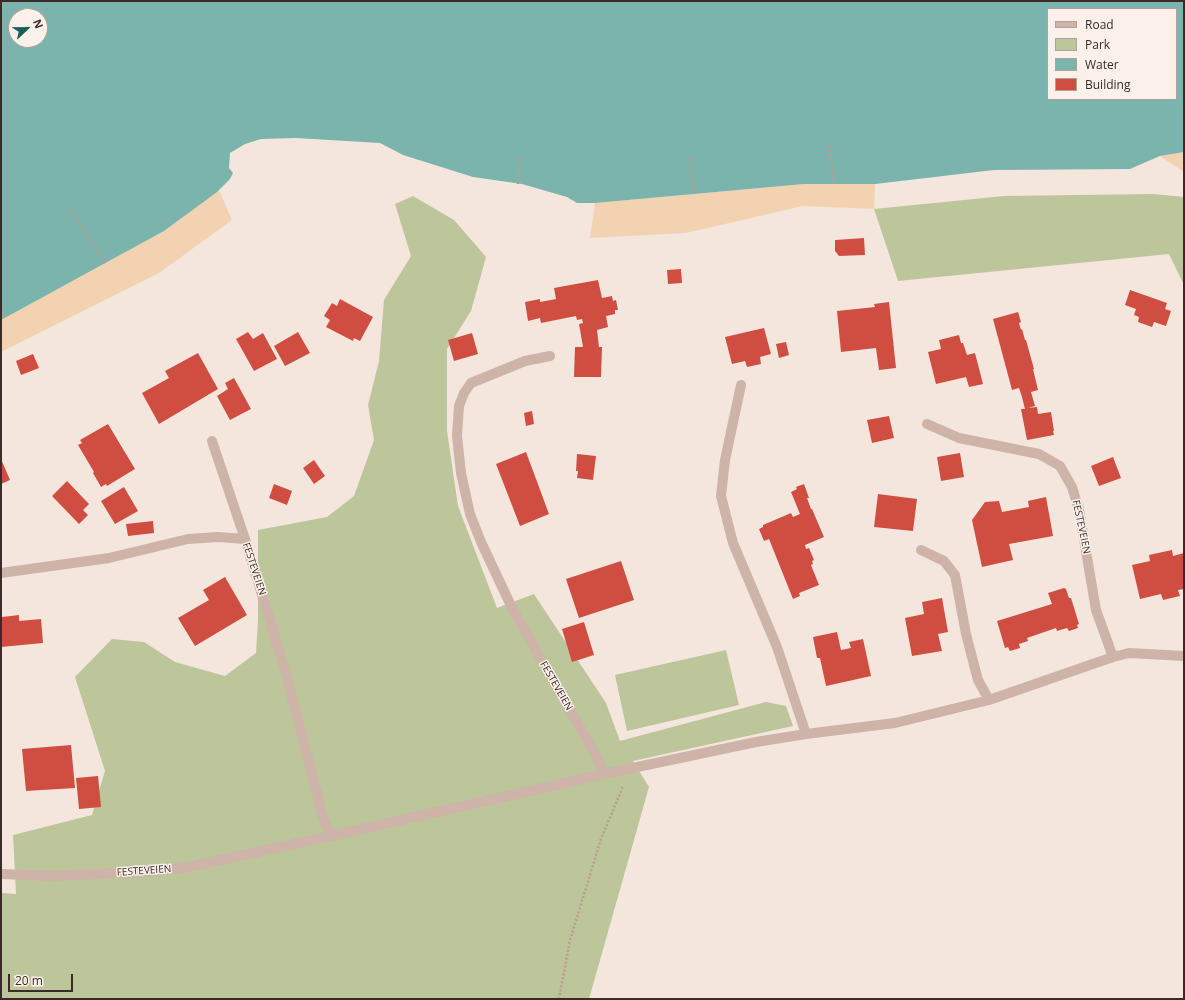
<!DOCTYPE html>
<html>
<head>
<meta charset="utf-8">
<style>
  body { margin:0 }
  #map { position:relative; width:1185px; height:1000px; overflow:hidden; background:#f4e6dd; font-family:"Open Sans",sans-serif }
  canvas { display:block }
  .frame { position:absolute; inset:0; border:2px solid #3a2b28; pointer-events:none }
  .legend { position:absolute; left:1047px; top:8px; width:130px; height:92px; box-sizing:border-box; background:#fbf1ea; border:1px solid #aea29c; margin:0; padding:5px 7px; list-style:none; font-size:12px; color:#3a2b28 }
  .legend li { display:flex; align-items:center; gap:8px; height:20px }
  .legend b { width:20px; border:1px solid #aea29c }
  .north { position:absolute; left:8px; top:8px; width:40px; height:40px; box-sizing:border-box; background:#fbf1ea; border:1px solid #aea29c; border-radius:50%; rotate:68deg; font-size:11px; font-weight:700; line-height:16px; text-align:center; color:#3a2b28 }
  .north::after { content:''; display:block; margin:auto; width:14px; height:18px; background:#1a5f59; clip-path:polygon(50% 0,100% 100%,50% 72%,0 100%) }
  .scale { position:absolute; left:8px; top:974px; width:65px; height:18px; box-sizing:border-box; border:2px solid #3a2b28; border-top:0; padding-left:5px; font-size:12px; line-height:14px; white-space:nowrap; color:#3a2b28; -webkit-text-stroke:3px #fbf1ea; paint-order:stroke }
</style>
</head>
<body>
<div id="map">
<canvas width="1185" height="1000"></canvas>
<div class="frame"></div>
<ul class="legend">
<li><b style="height:5px;background:#ceb3a8"></b>Road</li>
<li><b style="height:11px;background:#bdc59b"></b>Park</li>
<li><b style="height:11px;background:#7ab4ad"></b>Water</li>
<li><b style="height:11px;background:#cf4e41"></b>Building</li>
</ul>
<div class="north">N</div>
<div class="scale">20 m</div>
</div>
<script>
const context = document.querySelector('canvas').getContext('2d');
context.lineJoin = 'round';
function fill(path, color) { context.fillStyle = color; context.fill(path, 'evenodd'); }
function stroke(path, color, width, dash) { context.strokeStyle = color; context.lineWidth = width; context.lineCap = dash ? 'butt' : 'round'; context.setLineDash(dash || []); context.stroke(path); }
function write(font, color, halo, rows, align = 'center') {
  context.font = font + ' "Open Sans",sans-serif'; context.lineWidth = 3; context.setLineDash([]); context.textBaseline = 'middle'; context.strokeStyle = halo; context.fillStyle = color; for (const [text, x, y, turn = 0] of rows) {
    context.save(); context.translate(x, y); context.rotate((+turn || 0) * Math.PI / 180); context.textAlign = isNaN(turn) ? turn : align; if (halo) context.strokeText(text, 0, 0); context.fillText(text, 0, 0); context.restore();
  }
}
const green = new Path2D(`
  M1153,194L1184,197V285L1169,254L898,281L874,209L1004,196Z
  M413,196L454,220L486,257L471,311L447,349V431L458,506L497,608L534,594L606,703L620,741L766,702L786,706L793,726L633,761L649,787L589,999H1V893L16,894L13,835L92,815L105,771L75,677L112,639L144,642L175,662L225,676L256,653L258,620V530L327,517L354,496L374,440L368,405L379,361L384,300L411,256L395,204Z
  M726,650L739,705L627,731L615,675Z`);
const sand = new Path2D(`
  M1184,152V172L1160,156Z
  M804,184H875L874,209L803,206L686,233L590,238L595,203Z
  M219,190L232,220L159,273L1,352V320L164,231Z`);
const water = new Path2D(`
  M1,1H1184V152L1160,156L1130,169L994,170L875,184H804L595,203H577L567,197L522,184L473,177L403,155L380,143L296,138L261,139L245,144L230,153L229,168L233,173L230,179L217,192L164,231L1,320ZM1048,9H1176V99H1048ZM16,16H40V40H16Z`);
const building = new Path2D(`
  M864,238L865,255L839,256L835,251V240Z
  M681,269L682,283L668,284L667,270Z
  M598,280L602,298L612,296L613,301L616,300L618,310H615V314L606,316L608,327L597,330L599,347H602L601,377H574L575,347H583L579,324L583,323L582,319L577,320L576,316L541,323L540,318L528,321L525,302L540,299V302L556,299L554,288Z
  M1130,290L1167,303L1165,309L1171,311L1166,326L1154,322L1152,327L1138,322L1139,317L1134,315L1136,309L1125,305Z
  M340,299L373,317L360,341L354,338L353,341L326,327L330,320L324,316L332,303L337,306Z
  M889,302L896,368L879,370L876,348L841,352L837,311L875,307L874,304Z
  M1018,312L1021,322L1019,323L1021,330L1022,329L1025,340H1026L1034,369H1033L1038,390L1031,392L1035,406L1028,408L1037,407L1038,414L1051,412L1054,431H1053L1054,435L1027,440L1021,409H1025L1022,397L1019,388L1012,390L993,319Z
  M764,328L771,354L760,357L761,364L747,367L745,361L732,364L725,337Z
  M248,332L253,339L263,333L277,359L254,371L236,339Z
  M298,332L310,353L285,366L274,346Z
  M472,333L478,354L454,361L448,340Z
  M959,335L961,343H963L967,355L975,353L983,384L969,387L966,377L936,384L928,352L941,349L939,340Z
  M786,342L789,355L779,358L776,344Z
  M198,353L218,389L159,424L142,393L169,378L165,371Z
  M33,354L39,368L21,375L16,361Z
  M234,378L251,409L230,420L217,396L228,389L225,383Z
  M532,411L534,424L526,426L524,413Z
  M889,416L894,438L872,443L867,420Z
  M108,424L135,469L107,486L106,484L101,487L93,473L94,472L78,445L82,443L80,440Z
  M526,452L549,514L520,526L496,464Z
  M960,453L964,477L941,481L937,457Z
  M577,454L596,456L593,480L577,478L578,471H576Z
  M1113,457L1121,478L1099,486L1091,466Z
  M1,459L10,480L1,484Z
  M314,460L325,476L314,484L303,468Z
  M67,481L89,504L83,510L88,515L79,524L52,496Z
  M274,484L292,491L287,505L269,498Z
  M804,484L809,498H807L811,509H812L824,537L805,545L806,549L809,548L814,560L812,561L813,564L811,565L819,585L799,593L800,596L793,599L769,539L764,541L759,529L763,527V525L791,513L793,517L800,514L791,492L797,489L796,487Z
  M124,487L138,511L115,524L101,501Z
  M878,494L917,499L913,531L874,527Z
  M1046,497L1053,536L1009,544L1013,560L982,567L972,520L985,502L999,501L1002,512L1029,507L1028,501Z
  M153,521L154,533L128,536L126,524Z
  M1172,550L1173,556L1184,553V589L1178,590L1180,596L1163,600L1161,594L1140,599L1132,565L1150,561L1149,555Z
  M621,561L634,600L579,618L566,579Z
  M225,577L247,615L195,646L178,618L209,600L203,590Z
  M1064,588L1066,589L1069,598H1071L1079,624L1077,625L1078,628L1069,631L1067,628L1057,631L1056,628L1027,638L1028,641L1019,644L1020,648L1010,651L1008,647L1005,648L997,621L1052,604L1048,593Z
  M942,598L948,632L938,634L942,651L912,656L905,618L924,614L922,602Z
  M19,615V621L41,619L43,643L1,647L2,617Z
  M584,622L594,655L572,662L562,629Z
  M837,632L841,650L851,648L849,642L863,639L871,676L826,686L820,658H817L813,637Z
  M71,745L75,788L26,791L22,749Z
  M98,776L101,807L79,809L76,778Z`);
const path = new Path2D(`
  M829,146L834,184
  M689,158L695,194
  M518,184L520,157
  M70,209L105,263
  M1,308L5,318
  M559,999L570,940L601,839L623,786`);
const lane = new Path2D(`
  M212,441L245,539`);
const street = new Path2D(`
  M550,356L525,361L471,383L464,393L459,406L457,436L461,473L470,514L481,542L513,610L595,754L604,774
  M741,385L725,460L721,496L733,543L777,647L806,734
  M927,424L959,438L1039,454L1060,466L1072,487L1079,510L1096,610L1113,657
  M921,550L944,561L955,575L966,634L978,680L989,700
  M1,573L109,558L188,539L218,537L245,539L285,670L323,817L331,836
  M1,874L52,876L143,872L184,868L331,836L604,774L756,742L806,734L895,723L989,700L1113,657L1129,653L1184,656`);
const streetNames = [
  ["FESTEVEIEN",1081,527,78],
  ["FESTEVEIEN",254,569,72],
  ["FESTEVEIEN",556,686,60],
  ["FESTEVEIEN",144,871,-4]
];
fill(green, '#bdc59b');
fill(sand, '#f2d2b1');
fill(water, '#7ab4ad');
fill(building, '#cf4e41');
stroke(path, '#ba9d92', 2.5, [2, 2]);
stroke(lane, '#ceb3a8', 10);
stroke(street, '#ceb3a8', 10);
write('10px', '#3a2b28', '#fbf1ea', streetNames);
</script>
</body>
</html>
